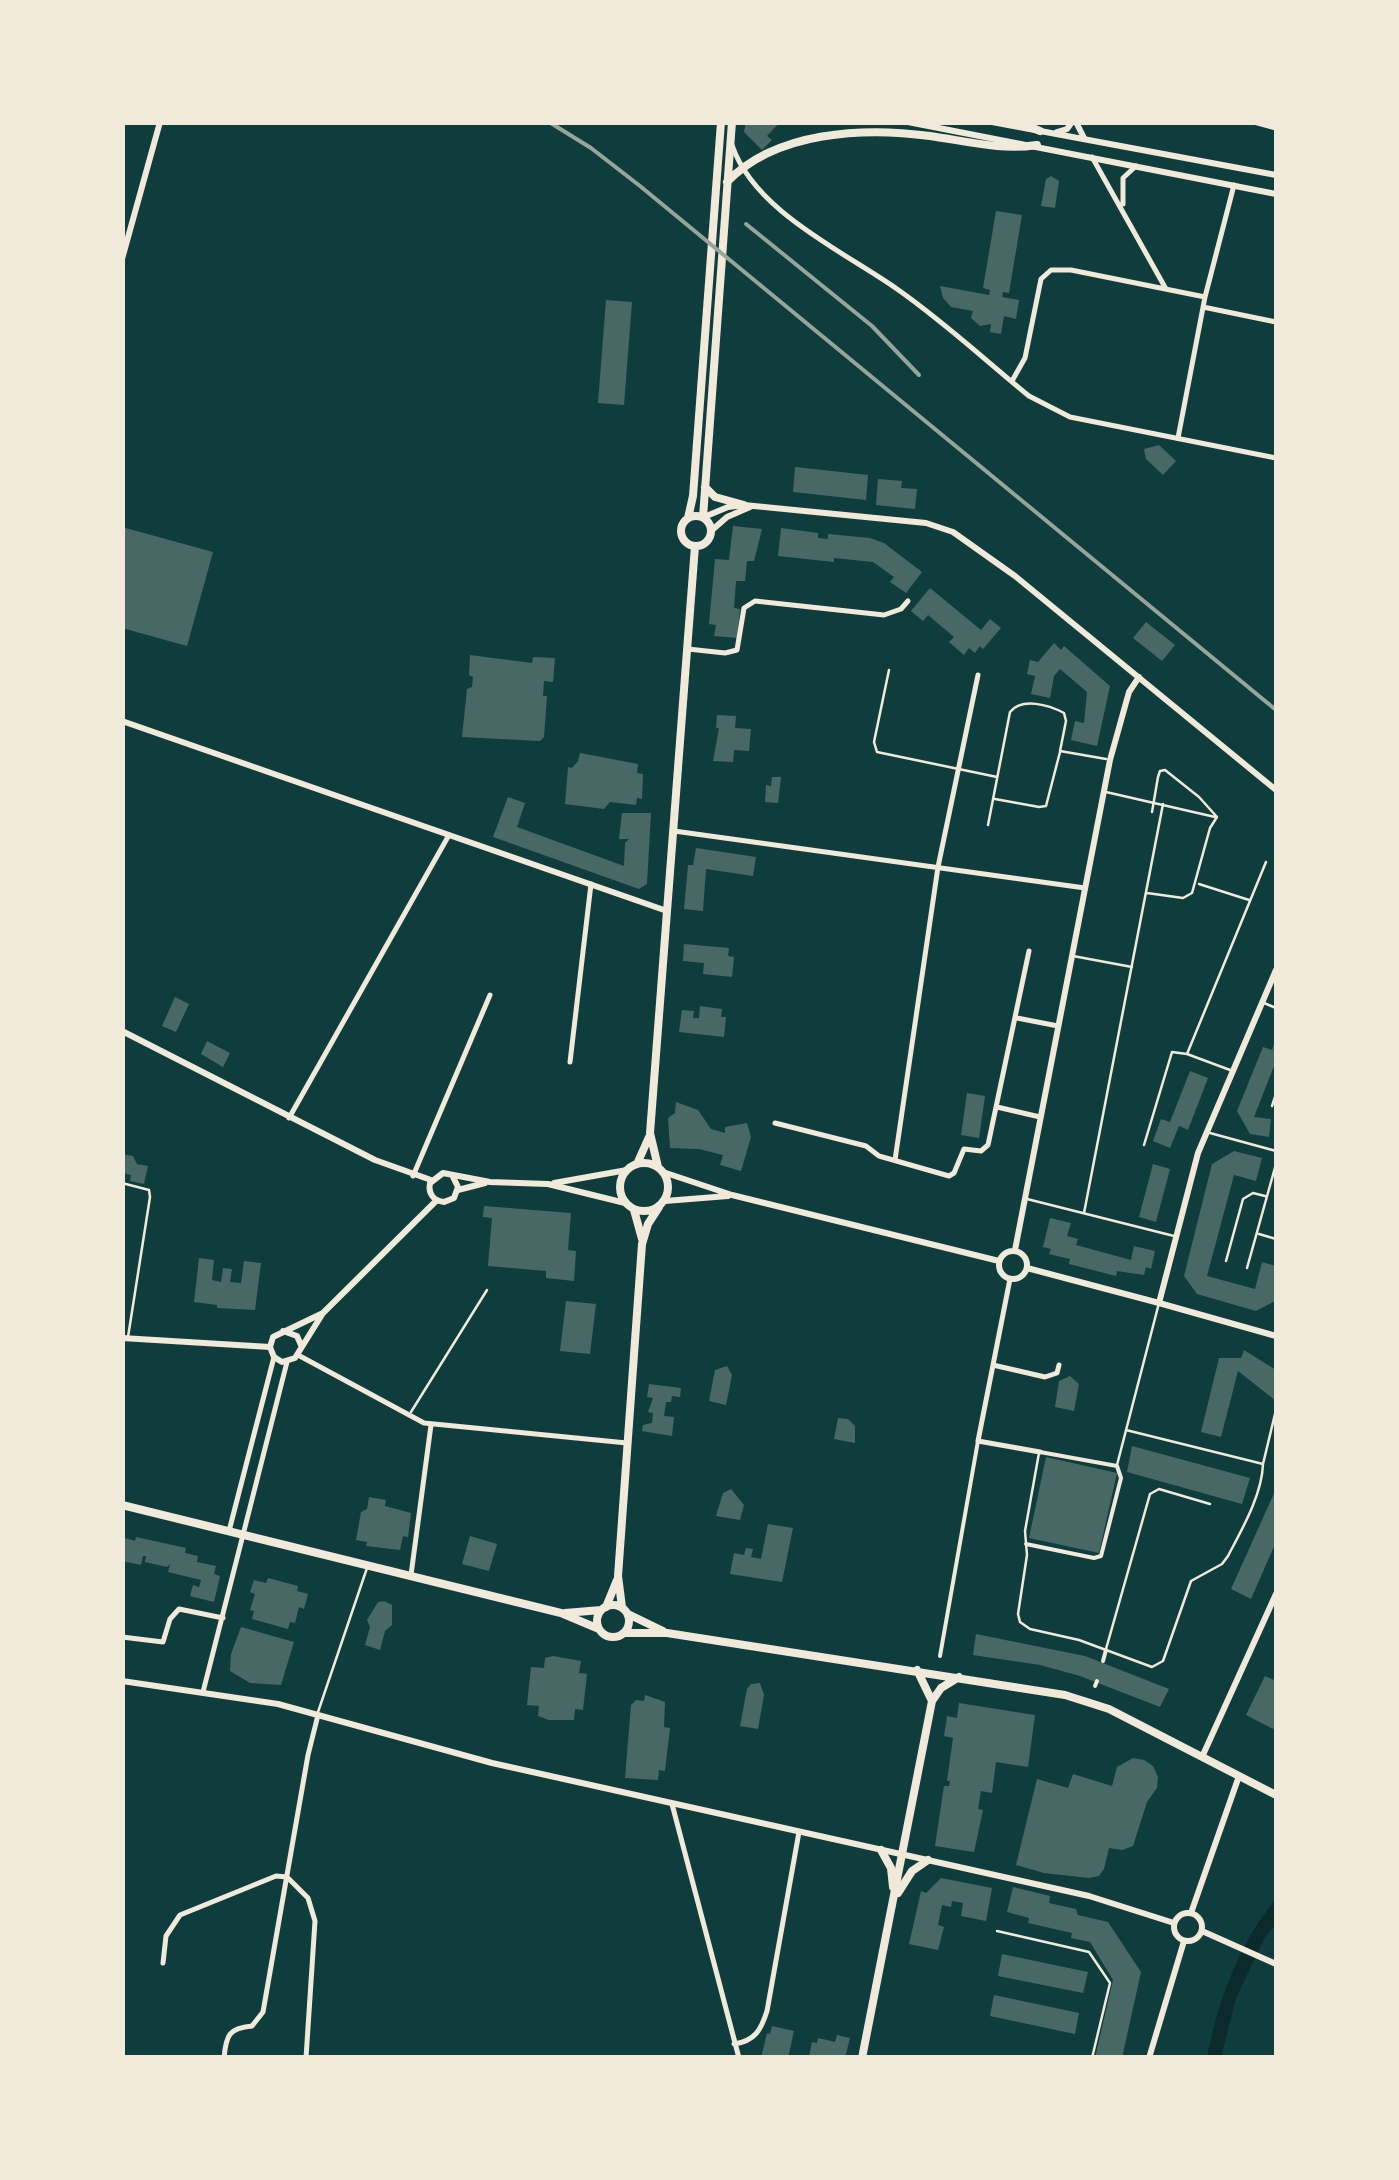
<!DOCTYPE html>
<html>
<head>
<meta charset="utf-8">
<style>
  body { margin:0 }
  #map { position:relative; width:1399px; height:2180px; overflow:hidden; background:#0f3d3e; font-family:Signika,sans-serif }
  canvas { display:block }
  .frame { position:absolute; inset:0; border:125px solid #f1e9da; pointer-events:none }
</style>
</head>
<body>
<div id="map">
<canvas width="1399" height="2180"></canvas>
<div class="frame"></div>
</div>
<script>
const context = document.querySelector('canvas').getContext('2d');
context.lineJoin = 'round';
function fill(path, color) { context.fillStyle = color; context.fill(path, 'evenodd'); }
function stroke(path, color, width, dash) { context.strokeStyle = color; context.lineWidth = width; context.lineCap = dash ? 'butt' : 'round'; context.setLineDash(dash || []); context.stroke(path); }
const water = new Path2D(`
  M1276,1899V1924L1265,1937L1236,1998L1221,2057L1207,2058C1217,2003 1240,1941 1276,1899Z`);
const building = new Path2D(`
  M746,122L757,125L780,122L767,136L772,140L762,150L744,132Z
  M1051,176L1059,181L1055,208L1041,206L1046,179Z
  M996,211L1022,215L1009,293L1003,292L1002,297L1019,300L1016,319L1004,316L1001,334L990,332L991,324L980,326L971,318L973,311L951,307L943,298L940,286L989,295L990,290L983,288Z
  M606,300L632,302L624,405L598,403Z
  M1159,445L1176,461L1163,475L1146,459L1144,449Z
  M795,467L868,475L866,500L793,492Z
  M878,479L902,481L901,488L917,489L915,509L876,505Z
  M733,526L762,529L754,561H747L745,581H736L734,608L740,609L737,638L714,636L716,625L709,624L715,559L729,560Z
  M122,527L213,552L187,646L122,628Z
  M781,528L818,533V538L828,539V534L870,538L884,543L922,572L906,593L890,582L894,577L873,562L834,558V562L778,556Z
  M930,588L981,630L990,619L1001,628L983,649L980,646L975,653L969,648L964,655L949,642L954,637L928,615L923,621L911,611Z
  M1146,622L1175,645L1162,661L1133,638Z
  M1054,643L1061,650L1064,646L1110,686L1097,746L1071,740L1075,721L1084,723L1087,692L1060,669L1054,676L1050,698L1031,694L1035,676L1027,674L1030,660L1038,662Z
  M470,655L532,663L533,657L555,658L553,682L544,681L543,696H547L544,737L540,741L462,737L467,689L472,687L473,677L469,675Z
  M717,715L736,716L735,728L751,729L749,751L734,750L733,762L713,761L719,728H716Z
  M580,753L638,764L637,773L643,774L642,799L637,798L636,805L610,802L604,809L565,804L568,767L572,768L578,761Z
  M772,777H781L778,803L765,802L766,785L771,786Z
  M508,797L525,803L517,827L624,866L625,843L629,839H619L622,813H651L647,884L639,889L493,837Z
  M696,848L756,857L753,876L706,869L703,911L684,909L688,865H693Z
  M684,944L729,948L728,956L734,957L732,977L703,974L704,963L683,961Z
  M175,997L189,1004L176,1032L162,1026Z
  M700,1006L722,1009L721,1017H726L724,1037L679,1032L682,1010L694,1011L693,1018H699Z
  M1276,1038V1061L1254,1117L1271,1119L1269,1137L1250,1134L1237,1111L1263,1047L1272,1050Z
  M207,1041L230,1053L223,1067L201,1054Z
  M1190,1071L1208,1078L1188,1130L1179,1126L1170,1148L1153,1141L1161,1119L1170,1122Z
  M967,1093L985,1096L979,1138L961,1135Z
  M676,1102L698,1110L711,1129L725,1133V1127L747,1123L751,1137L741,1171L720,1165L723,1155L699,1149L670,1148L668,1118L675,1113Z
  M1234,1151L1262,1158L1256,1181L1234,1175L1207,1276L1255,1289L1262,1262L1276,1266L1275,1301L1256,1311L1197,1294L1184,1276L1212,1164Z
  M122,1154L133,1156L137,1164L148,1166L144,1184L130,1181L131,1175L122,1173Z
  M1153,1164L1170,1169L1156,1222L1139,1217Z
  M484,1206L571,1213L568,1250L576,1251L574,1281L546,1278V1271L488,1266L492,1218L483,1217Z
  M1050,1218L1071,1223L1067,1236L1078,1239L1076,1245L1131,1260L1134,1246L1155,1251L1151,1269L1146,1267L1144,1275L1117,1271L1116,1276L1069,1264L1070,1259L1049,1254L1051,1249L1043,1247Z
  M199,1258L214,1260L212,1280L221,1282L223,1268L232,1269L230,1282L241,1283L244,1261L261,1263L255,1310L217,1308V1305L194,1302Z
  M566,1301L596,1304L590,1354L560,1351Z
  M1244,1350L1276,1370V1401L1238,1371L1221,1437L1201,1432L1219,1358H1241Z
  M727,1366L732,1375L726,1405L709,1401L715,1370Z
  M1070,1376L1079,1384L1074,1411L1055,1407L1059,1381Z
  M649,1384L681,1388L680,1397L672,1396L671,1402H666L664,1416L674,1417L672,1436L642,1431L643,1425L652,1423L653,1413L648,1412L653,1398L647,1397Z
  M838,1418L848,1419L855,1426V1443L834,1439Z
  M1132,1446L1250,1478L1242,1504L1127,1472Z
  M1046,1457L1117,1473L1099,1553L1029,1538Z
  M731,1489L744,1505L740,1520L716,1516L723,1493Z
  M1276,1489V1542L1251,1599L1231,1589Z
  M369,1497L386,1500L385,1506L411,1513L408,1537L403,1536L400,1550L366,1546L367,1542L356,1540L361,1512L367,1509Z
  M768,1524L793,1528L782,1582L730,1574L734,1553L744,1555L746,1548L753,1549L751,1557L761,1559Z
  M470,1536L497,1544L489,1571L462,1564Z
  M122,1537L135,1541L136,1537L186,1548L185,1553L198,1556L197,1562L216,1566L214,1574L220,1576L214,1602L190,1596L193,1585L199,1587L201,1580L168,1572L170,1564L167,1567L145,1562L146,1556H143L141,1565L122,1561Z
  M268,1578L298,1586L297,1591L308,1594L304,1609L299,1607L295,1623L290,1622L288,1629L252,1619L254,1611L250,1610L255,1594L250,1592L254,1580L266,1583Z
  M384,1601L392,1605V1625L385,1631L380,1650L365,1645L370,1627L367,1620L378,1602Z
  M241,1627L294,1642L281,1685L250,1683L230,1671L231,1654Z
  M976,1634L1085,1656L1169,1689L1160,1707L1080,1676L1040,1665L973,1655Z
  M553,1656L581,1661L579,1673L587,1674L583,1710L575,1709L574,1720H549L538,1716L539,1706L527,1705L531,1667L544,1668L545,1658Z
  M1265,1676L1276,1681V1723L1273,1729L1246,1715Z
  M760,1683L764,1695L758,1729L740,1726L747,1689L751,1684Z
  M645,1695L665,1702L664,1727L670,1728L665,1771L659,1770L658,1780L625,1778L631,1705L636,1700L644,1701Z
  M959,1703L1035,1715L1028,1767L996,1762L992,1793L981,1791L978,1809L983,1810L974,1852L935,1846L944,1786H949L950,1781H947L953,1738L944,1736L947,1716L957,1718Z
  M1133,1758L1144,1760L1153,1766L1158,1777L1157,1788L1147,1802L1133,1846L1122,1850L1109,1848L1104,1869L1099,1876L1089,1878L1044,1873L1016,1865L1037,1779L1068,1788L1073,1774L1112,1786L1117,1767Z
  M941,1878L992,1888L986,1921L961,1916L963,1903L952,1901L951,1907L942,1905L938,1925L944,1927L938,1950L909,1944L921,1891L926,1893Z
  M1013,1887L1050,1896L1049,1903L1076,1909L1078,1915L1108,1922L1141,1972L1122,2058H1095L1113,1980L1090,1942L1071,1938L1072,1933L1028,1923L1029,1918L1007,1912Z
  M1002,1954L1088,1972L1083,1993L998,1976Z
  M994,1995L1079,2013L1075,2034L990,2016Z
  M772,2026L794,2031L788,2058H761L767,2033L770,2034Z
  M837,2035L850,2038L845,2058L809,2056L812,2042L817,2043L818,2038L835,2042Z`);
const service = new Path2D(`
  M889,670L874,742L877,752L997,777
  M1106,792L1215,817
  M995,799L1039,807L1046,806L1060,752
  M988,825L1010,712C1022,697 1049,705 1064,713L1066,721L1060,751L1106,759
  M1199,884L1249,900
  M1147,893L1183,898L1192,893L1210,828L1217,817L1199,797L1165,770L1160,771L1158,777L1152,812
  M1073,956L1132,967
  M1264,1003L1276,1008
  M1187,1054L1266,862
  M1272,1106L1276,1094
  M1210,1133L1276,1151
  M1144,1145L1172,1052L1187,1054L1230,1070
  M122,1183L149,1190L150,1197L128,1337
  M1027,1199L1174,1236
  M1084,1213L1163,804
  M1259,1234L1276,1239
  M1226,1261L1243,1199L1253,1193L1265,1196
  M1247,1268L1276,1164
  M411,1412L487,1290
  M1039,1453L1025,1531L1027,1555L1018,1614L1020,1622L1030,1629L1079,1640L1152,1667L1163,1661L1191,1581L1222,1564L1228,1556C1242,1529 1262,1495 1263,1464L1126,1430
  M1263,1464L1275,1414
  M1117,1465L1159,1303
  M1106,1649L1150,1494L1159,1489L1210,1504
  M318,1712L367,1568
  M997,1931L1089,1952L1110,1983L1092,2058`);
const pedestrian = new Path2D(`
  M1026,1544L1094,1558L1101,1556L1121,1478L1117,1466L1040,1452
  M940,1656L978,1441
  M1103,1661L1106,1650
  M1095,1686L1097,1681`);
const minor = new Path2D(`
  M1254,122L1276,128
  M732,145C754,211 843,251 897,289C943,321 985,360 1029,396L1070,417L1276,458
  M1092,157L1166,289
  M1123,204V178L1136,166
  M1203,307L1276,322
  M1012,381L1025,358L1041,279L1051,270H1071L1205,297
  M1178,438L1205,297L1234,185
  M688,649L725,653L737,650L744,608L755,601L884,615L901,609L908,601
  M674,831L1085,888
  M1017,1018L1058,1026
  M570,1062L591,884
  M997,1107L1040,1117
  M289,1118L449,835
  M775,1123L866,1146L879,1156L949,1176L954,1173L964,1149L981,1151L988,1145L1029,951
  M895,1160L938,867L978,675
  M413,1176L490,995
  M1010,1279L978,1441L1040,1452
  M298,1355L424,1423L627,1443
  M993,1365L1045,1377L1057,1373L1059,1365
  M229,1531L274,1357
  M411,1575L431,1425
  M122,1637L163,1642L170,1619L179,1609L223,1618
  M203,1692L287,1362
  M672,1804L739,2058
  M287,1877L308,1898L315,1921L306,2058
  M163,1963L166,1936L180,1915L276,1876L287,1877
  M734,2044C755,2041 761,2030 767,2011L799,1832
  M224,2058C226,2035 229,2028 252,2026L263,2012L308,1755L318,1715`);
const tertiary = new Path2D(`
  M1076,122L1084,138
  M122,721L667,911
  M122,1031L375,1160L431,1180
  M453,1177L458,1187L454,1198L444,1202C433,1201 428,1193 430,1183L443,1173L490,1182L548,1184L625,1203
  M554,1183L627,1170
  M458,1190L485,1183
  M1159,1303L1276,1336
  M323,1313L295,1358L282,1362L274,1357L270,1347L273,1337L323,1313L437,1200
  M283,1331L297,1336L301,1345
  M122,1338L270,1347
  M122,1681L278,1704L492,1763L1089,1896L1174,1923
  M1202,1757L1276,1594
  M1174 1927a14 14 0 1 1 28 0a14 14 0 1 1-28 0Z
  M1191,1913L1239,1776
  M1202,1931L1276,1964
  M1149,2058L1184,1941`);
const secondary = new Path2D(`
  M908,122L1276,194
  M992,122L1276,175
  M1057,132L1067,129L1072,122
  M122,259L160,122
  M704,517L728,507L744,505L926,523L953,532L1015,576L1276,790
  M711,531L727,517L750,507
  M663,1172L732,1195L999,1261
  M665,1201L728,1196
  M1015,1250L1110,760L1129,692L1139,677
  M999 1265a14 14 0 1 1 28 0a14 14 0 1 1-28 0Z
  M1027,1268L1159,1303L1198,1153L1276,970`);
const primary = new Path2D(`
  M1018,122L1040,131
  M727,182C776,131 864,127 930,136C966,141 1002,151 1037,145
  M705,487L715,497L744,505
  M681 531a15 15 0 1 1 30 0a15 15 0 1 1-30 0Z
  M703,517L732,122
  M688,518L693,496L721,122
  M620 1187a24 24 0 1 1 48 0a24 24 0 1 1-48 0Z
  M637,1164L649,1137
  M658,1167L650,1133L695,546
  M634,1210L642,1239
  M122,1505L561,1613L599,1629
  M597 1621a16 16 0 1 1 32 0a16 16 0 1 1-32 0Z
  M606,1607L617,1580
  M622,1607L618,1576L642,1244L648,1224L659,1207
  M565,1613L601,1610
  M628,1614L663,1631
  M625,1633H667L1065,1695L1109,1709L1276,1795
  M932,1701L941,1688L959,1677
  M881,1850L891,1868L893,1887
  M898,1893L912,1871L928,1860
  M862,2058L932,1701L917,1670`);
const rail = new Path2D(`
  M549,122L591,148L640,186L1276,710
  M746,224L872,326L919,375`);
fill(water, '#0a2a2b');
fill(building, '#486865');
stroke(service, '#f1e9da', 2.5);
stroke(pedestrian, '#f1e9da', 4);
stroke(minor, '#f1e9da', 5);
stroke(tertiary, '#f1e9da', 6);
stroke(secondary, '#f1e9da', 6);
stroke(primary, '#f1e9da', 8);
stroke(rail, '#97a49c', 4);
</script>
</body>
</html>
